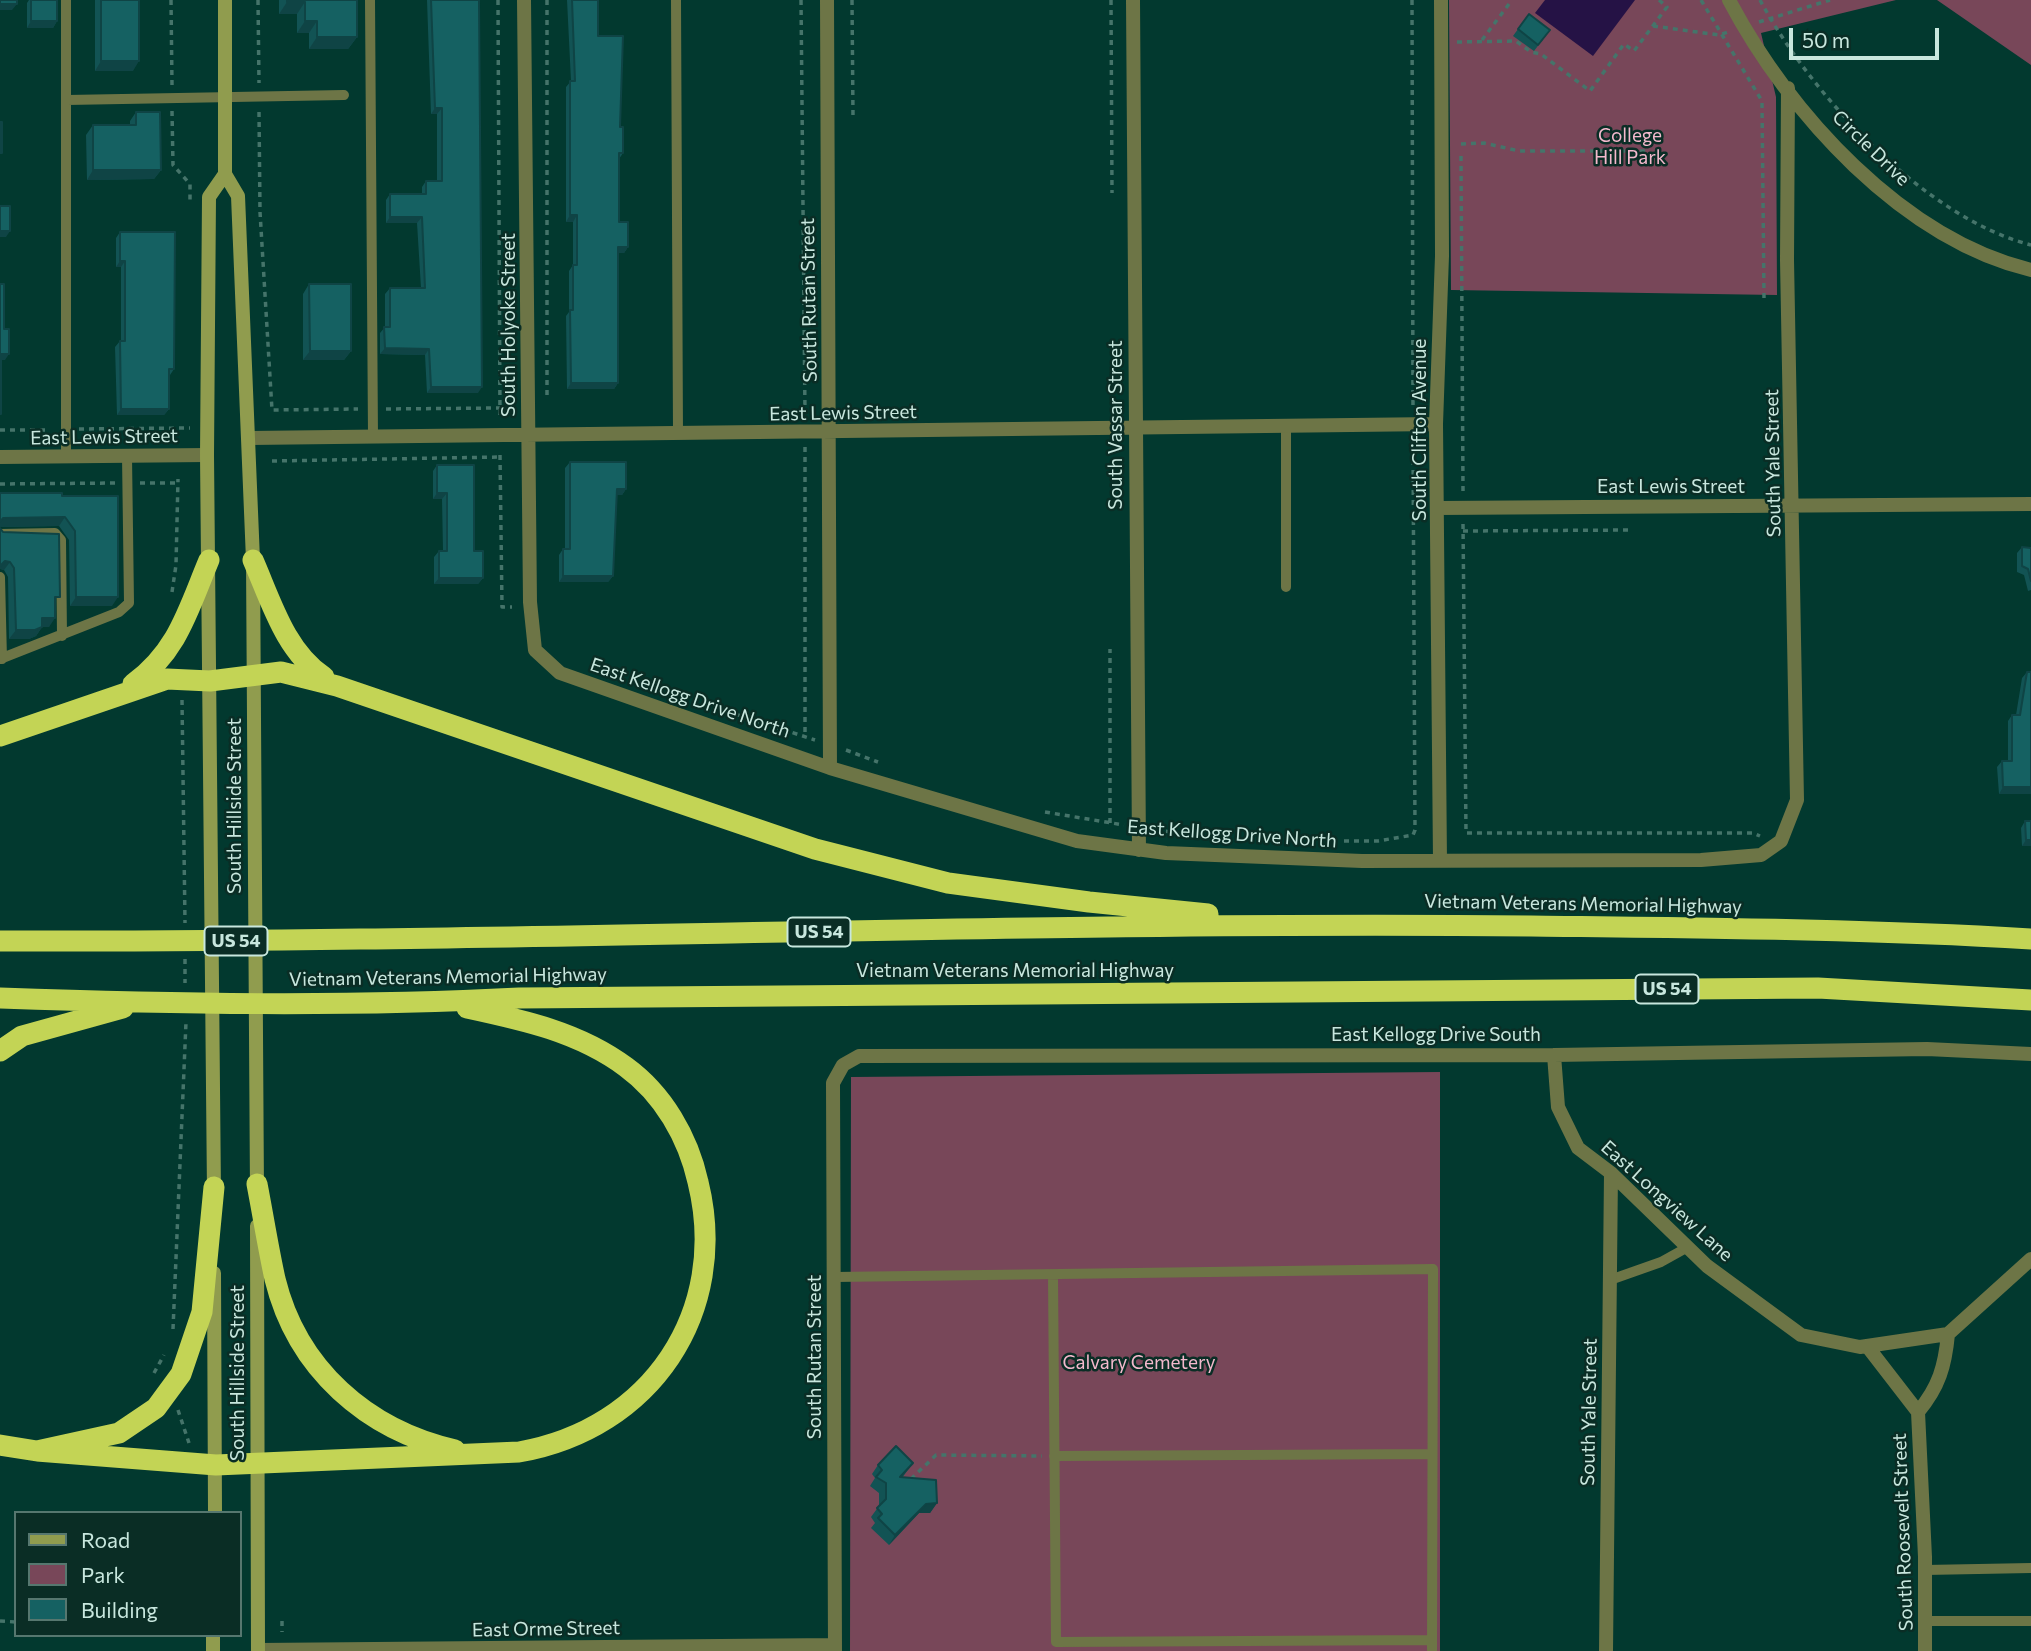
<!DOCTYPE html>
<html>
<head>
<meta charset="utf-8">
<style>
  body { margin:0 }
  #map { position:relative; width:2031px; height:1651px; overflow:hidden; background:#02392f; font-family:Commissioner,sans-serif }
  canvas { display:block }
  .legend { position:absolute; left:14px; top:1511px; width:228px; height:126px; box-sizing:border-box; background:#0a2d25; border:2px solid #56776f; margin:0; padding:9px 12px; list-style:none; font-size:21px; color:#c8e7de }
  .legend li { display:flex; align-items:center; gap:14px; height:35px }
  .legend b { width:35px; border:2px solid #56776f }
  .scale { position:absolute; left:1789px; top:28px; width:150px; height:32px; box-sizing:border-box; border:4px solid #c8e7de; border-top:0; padding-left:9px; font-size:21px; line-height:24px; white-space:nowrap; color:#c8e7de; -webkit-text-stroke:5px #0a2d25; paint-order:stroke }
</style>
</head>
<body>
<div id="map">
<canvas width="2031" height="1651"></canvas>
<ul class="legend">
<li><b style="height:9px;background:#909c4e"></b>Road</li>
<li><b style="height:19px;background:#784759"></b>Park</li>
<li><b style="height:19px;background:#156162"></b>Building</li>
</ul>
<div class="scale">50 m</div>
</div>
<script>
const context = document.querySelector('canvas').getContext('2d');
context.lineJoin = 'round';
function fill(path, color) { context.fillStyle = color; context.fill(path, 'evenodd'); }
function stroke(path, color, width, dash) { context.strokeStyle = color; context.lineWidth = width; context.lineCap = dash ? 'butt' : 'round'; context.setLineDash(dash || []); context.stroke(path); }
function write(font, color, halo, rows, align = 'center') {
  context.font = font + ' Commissioner,sans-serif'; context.lineWidth = 5; context.setLineDash([]); context.textBaseline = 'middle'; context.strokeStyle = halo; context.fillStyle = color; for (const [text, x, y, turn = 0] of rows) {
    context.save(); context.translate(x, y); context.rotate((+turn || 0) * Math.PI / 180); context.textAlign = isNaN(turn) ? turn : align; if (halo) context.strokeText(text, 0, 0); context.fillText(text, 0, 0); context.restore();
  }
}
const green = new Path2D(`
  M1449,0H1896L1761,33L1776,97L1777,295L1451,290Z
  M1937,0H2031V65Z
  M1440,1072V1651H850L851,1077Z`);
const water = new Path2D(`
  M1545,0H1635L1593,56L1535,13Z`);
const path = new Path2D(`
  M171,0L172,85
  M258,0L259,83
  M498,0L500,418
  M547,0V400
  M801,0L805,414
  M852,0L853,116
  M1111,0L1112,193
  M1412,0L1413,407
  M1701,0L1762,101L1764,299
  M1760,0C1811,95 1925,218 2031,245
  M1759,22L1830,0
  M1653,26L1719,35L1728,32
  M1482,40L1512,0
  M1457,42L1516,41L1531,52L1541,54L1590,91L1624,44L1634,51L1667,7L1659,0
  M172,111L173,165L190,184V201
  M259,112L260,212L272,410L358,409
  M1461,144L1484,143L1519,151H1647
  M1461,156L1463,491
  M386,409L500,408
  M79,429L190,428
  M0,430H50
  M805,447V736
  M500,455L502,607H512
  M272,461L500,457
  M140,483H176
  M0,484L115,483
  M1463,524L1466,833H1753L1760,836
  M1463,531L1629,530
  M172,592L176,565L178,479
  M182,700L185,923
  M726,711L815,740
  M846,750L878,762
  M1045,812L1124,825
  M1110,823V649
  M1156,830L1193,835
  M1344,841H1378L1413,835L1415,830L1413,440
  M185,959V983
  M173,1329L186,1022
  M154,1373L164,1355
  M178,1410L189,1443
  M911,1479L936,1455L1042,1456
  M0,1621L16,1622
  M282,1621V1632`);
const service = new Path2D(`
  M370,0L373,436
  M676,0L678,433
  M67,100L344,95
  M66,456V0
  M0,534L55,533L61,540L62,636
  M0,577L2,659
  M1286,587V426
  M0,659L119,612L129,603L127,456
  M1053,1275L1056,1642L1432,1640
  M835,1277L1433,1269L1432,1651
  M1610,1280L1661,1262L1688,1247
  M1054,1456L1432,1454
  M1925,1570L2031,1568
  M1925,1621H2031`);
const minor = new Path2D(`
  M524,0L530,602L535,650L560,673L830,768L1077,841L1166,853L1362,861L1701,860L1761,855L1781,841L1797,800L1787,260L1788,88
  M827,0L830,768
  M1133,0L1139,850
  M1729,0C1789,114 1903,239 2031,270
  M250,438L1436,424
  M0,457L207,455
  M1438,508L2031,504
  M1440,861L1436,424L1442,256L1441,0
  M1554,1055L1558,1107L1578,1148L1611,1173L1707,1266L1801,1335L1860,1347L1948,1334L2031,1259
  M1867,1346L1918,1412C1939,1387 1945,1366 1948,1334
  M1918,1412L1925,1557V1651
  M258,1650L835,1645
  M835,1651L833,1083L843,1065L859,1056L1554,1055L1927,1049L2031,1054
  M1606,1651L1611,1173`);
const secondary = new Path2D(`
  M225,0V174L238,196L253,560L257,1192
  M214,1193L207,455L209,197L225,174
  M257,1226L258,1651
  M214,1273L215,1513
  M213,1651V1635`);
const motorway = new Path2D(`
  M253,560C271,601 285,651 324,677
  M133,684C178,651 188,610 209,560
  M0,736L167,679L210,681L281,672L337,686L815,849L948,883L1089,902L1208,914
  M0,941C510,943 1021,921 1531,926C1698,928 1864,929 2031,939
  M0,998C172,1004 347,1007 519,998L1818,988L2031,1000
  M0,1051L22,1036L123,1008
  M257,1184C263,1215 268,1247 275,1279C297,1369 367,1430 455,1450
  M0,1445L37,1451L119,1433L156,1408L181,1374L202,1312L214,1187
  M37,1451L216,1465L519,1452C651,1429 730,1312 698,1182C688,1137 663,1094 626,1067C579,1032 523,1020 467,1008`);
const wall = new Path2D(`
  M29,0H57V21L53,28H27V3Z
  M95,0H139L133,71H95Z
  M279,0H357V37L348,49H309V33H297V14H279Z
  M427,0H479L478,393H427L425,355L380,354V333L385,327V294L390,288H421L417,223H386V200L390,194H422V187L426,181H437V114H431Z
  M567,0H598V36L620,127L623,153L619,159V222L628,247L624,253H618V383L614,389H567L566,316L569,312V271L573,265V222H566V87L571,81Z
  M1529,14L1550,30L1534,51L1513,36Z
  M136,112L161,170L154,179L87,180L86,135L93,125H130V121Z
  M120,232L174,369L170,375H169V409L164,415H117L115,347L120,341H121V267H116V238Z
  M309,284L351,351L344,360H303V294Z
  M570,462L626,489L622,495H617L613,576L608,582H559V555L563,549H565V468Z
  M437,465L474,551L483,578L478,584H434V557L439,551H443L442,499H433V471Z
  M62,496L112,606H70L69,540L59,526L0,527Z
  M0,528L55,604L49,627H42L36,636L29,639H9L8,577L4,570L0,569Z
  M2022,547L2031,548V590L2028,591L2024,575L2017,572V553Z
  M2027,672L2031,794H1999L1997,767L2002,761H2008V721L2012,715H2016L2022,678Z
  M2025,821L2031,846H2022L2021,828Z
  M913,1463L902,1478L937,1503L930,1513H919L889,1545L871,1528L875,1523L871,1517L879,1506V1493L870,1486L875,1478L872,1474L878,1465Z`);
const shadedWall = new Path2D(`
  M287,2H305L297,14H279Z
  M0,4H17L12,10H0Z
  M31,21H57L53,28H27Z
  M305,21H317L309,33H297Z
  M317,37H357L348,49H309Z
  M101,61H139L133,71H95Z
  M435,108H442L437,114H431Z
  M93,170H161L154,179L87,180Z
  M570,215H577L573,222H566Z
  M390,217H422L417,223H386Z
  M0,231H10L6,237H0Z
  M618,247H628L624,253H614Z
  M120,261H125L121,267H116Z
  M385,348L429,349L425,355L380,354Z
  M310,351H351L344,360H303Z
  M1,354H9L5,360H0Z
  M571,383H618L614,389H567Z
  M431,387H482L478,393H427Z
  M121,409H169L164,415H117Z
  M617,489H626L622,495H613Z
  M437,493H447L442,499H433Z
  M65,517L59,526L0,527V522L3,518Z
  M5,561L10,562L4,570L0,569V566Z
  M563,576H613L608,582H559Z
  M439,578H483L478,584H434Z
  M76,597H118L112,606H70Z
  M42,618H55L49,627H36Z
  M42,627L36,636L29,639H9L16,630Z
  M2003,787H2031V794H1999Z
  M2026,840H2031V846H2022Z
  M937,1503L930,1513H919L889,1545L895,1535L926,1504Z`);
const building = new Path2D(`
  M0,0H17V4H0Z
  M31,0H57V21H31Z
  M101,0H139V61H101Z
  M287,0H357V37H317V21H305V2H287Z
  M431,0H479L482,387H431L429,349L385,348L384,327H390V288H425L422,217H390V194H426V181H442V108H435Z
  M572,0H598V36H623L620,127H623V153H619V222H628V247H618V383H571L570,310H573V265H577V215H570V81H575Z
  M1529,14L1550,30L1538,45L1518,29Z
  M136,112H160L161,170H93V125H136Z
  M0,122H2V153H0Z
  M0,206H10V231H0Z
  M120,232H175L174,369H169V409H121L120,341H125V261H120Z
  M0,284H4V329H9V354H1V414H0Z
  M309,284H351V351H310Z
  M570,462H626V489H617L613,576H563V549H570Z
  M437,465H474V551H483V578H439V551H447V493H437Z
  M0,493H62V496H118V597H76L75,531L65,517L3,518L0,522Z
  M0,528L3,532L59,534L60,597H55V618H42V627L35,630H16L14,568L10,562L5,561L0,566Z
  M2022,547L2031,548V581L2028,569L2022,566Z
  M2027,672H2031V787H2003L2002,761H2012V715H2020Z
  M2025,821H2031V840H2026Z
  M896,1446L913,1463L900,1477L936,1480L937,1503L926,1504L895,1535L878,1518L882,1514L877,1508L886,1499V1483L876,1477L882,1470L878,1465Z`);
const shields = [
  [819,932,63],
  [236,941,63],
  [1667,989,63]
];
const shieldNames = [
  ["US 54",819,932],
  ["US 54",236,941],
  ["US 54",1667,989]
];
const parkNames = [
  ["College",1630,136],
  ["Hill Park",1630,158],
  ["Calvary Cemetery",1139,1363]
];
const streetNames = [
  ["Circle Drive",1871,148,44],
  ["South Rutan Street",809,300,-91],
  ["South Holyoke Street",509,325,-90],
  ["East Lewis Street",843,413,-1],
  ["South Vassar Street",1116,425,-90],
  ["South Clifton Avenue",1420,430,-90],
  ["East Lewis Street",104,437,-1],
  ["South Yale Street",1773,463,-91],
  ["East Lewis Street",1671,487],
  ["East Kellogg Drive North",690,698,19],
  ["South Hillside Street",235,806,-90],
  ["East Kellogg Drive North",1232,834,4],
  ["Vietnam Veterans Memorial Highway",1583,904,1],
  ["Vietnam Veterans Memorial Highway",1015,971],
  ["Vietnam Veterans Memorial Highway",448,977,-1],
  ["East Kellogg Drive South",1436,1035],
  ["East Longview Lane",1667,1201,42],
  ["South Rutan Street",815,1357,-90],
  ["South Hillside Street",238,1373,-90],
  ["South Yale Street",1589,1412,-89],
  ["South Roosevelt Street",1903,1532,-92],
  ["East Orme Street",546,1629,-1]
];
fill(green, '#784759');
fill(water, '#251245');
stroke(path, '#45746a', 3.5, [5, 5]);
stroke(service, '#6d7546', 10);
stroke(minor, '#6d7546', 14);
stroke(secondary, '#909c4e', 14);
stroke(motorway, '#c3d455', 21);
fill(wall, '#125354');
fill(shadedWall, '#0f4445');
fill(building, '#156162');
stroke(building, '#0f4445', 2);
for (const [x, y, w] of shields) { const box = new Path2D(); box.roundRect(x - w / 2, y - 14.5, w, 29, 5); context.fillStyle = '#0a2d25'; context.fill(box); stroke(box, '#c8e7de', 2); }
write('bold 18px', '#c8e7de', null, shieldNames);
write('19px', '#f4b9cd', '#0a2d25', parkNames);
write('19px', '#c8e7de', '#0a2d25', streetNames);
</script>
</body>
</html>
